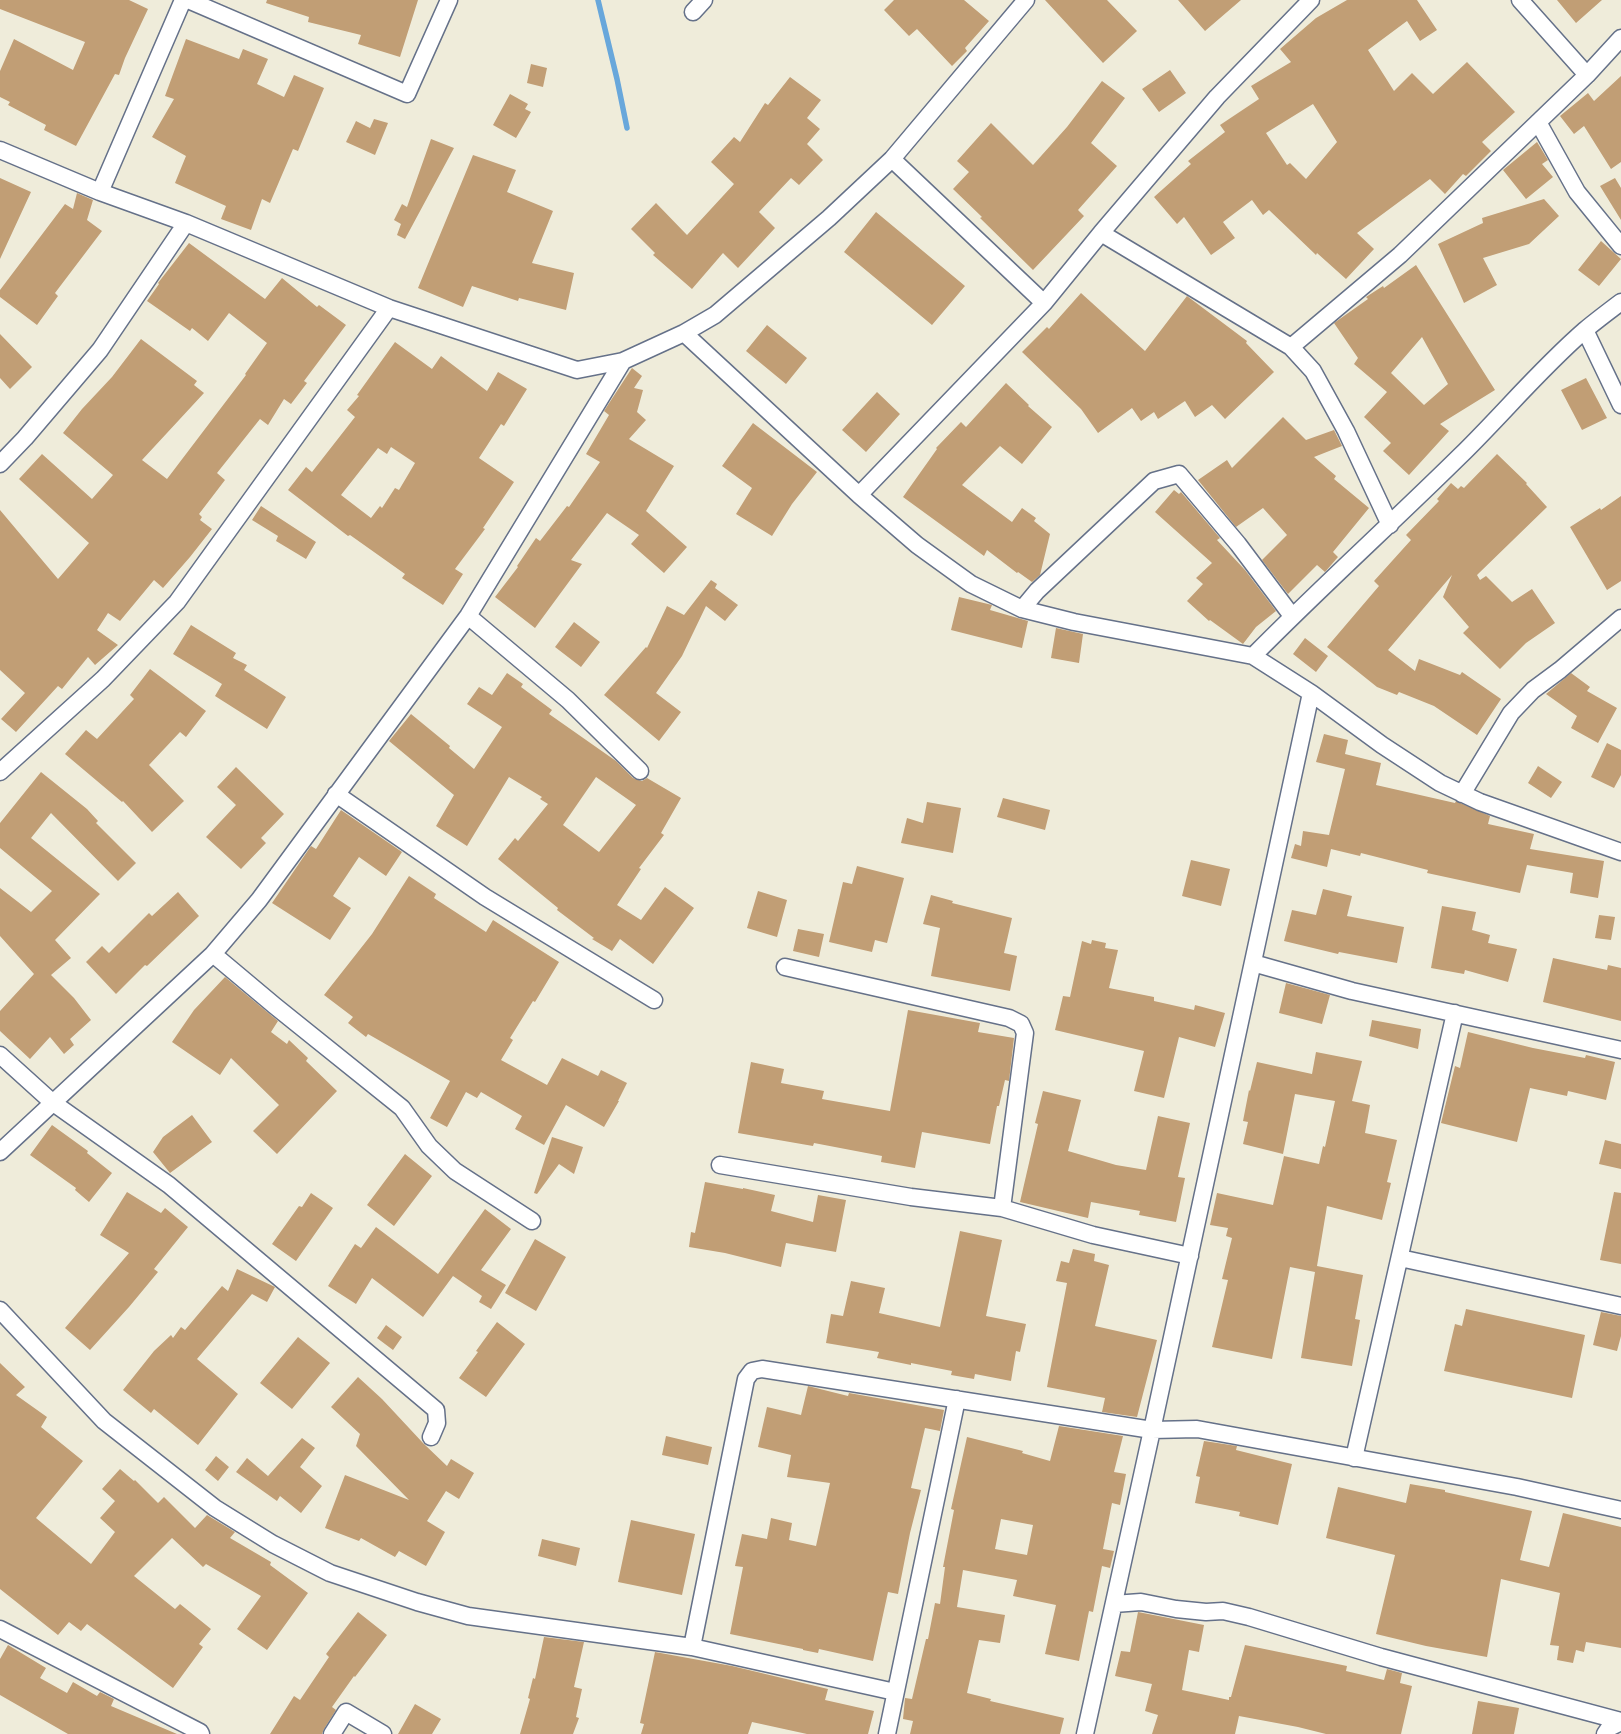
<!DOCTYPE html>
<html>
<head>
<meta charset="utf-8">
<style>
  body { margin:0 }
  canvas { display:block; background:#efecda }
</style>
</head>
<body>
<canvas width="1621" height="1734"></canvas>
<script>
const context = document.querySelector('canvas').getContext('2d');
context.lineJoin = 'round';
function stroke(path, color, width, dash) { context.strokeStyle = color; context.lineWidth = width; context.lineCap = dash ? 'butt' : 'round'; context.setLineDash(dash || []); context.stroke(path); }
function fill(path, color) { context.fillStyle = color; context.fill(path, 'evenodd'); }
const stream = new Path2D(`
  M598,0L617,79L627,128`);
const building = new Path2D(`
  M0,0H129L148,9L125,58L119,75L115,74L76,146L44,130L46,125L8,105L10,102L0,97V71L14,39L73,70L85,42L0,9Z
  M267,0H418L400,57L358,44L361,35L308,22L309,17L266,3Z
  M894,0H964L989,21L965,48L967,51L952,66L917,29L909,36L884,10Z
  M1045,0H1107L1137,31L1103,63Z
  M1178,0H1241L1205,31Z
  M1347,0H1417L1437,30L1420,41L1407,21L1368,50L1394,91L1412,73L1433,94L1467,62L1515,112L1482,142L1491,151L1466,176L1463,174L1445,194L1430,179L1357,233L1374,249L1346,279L1317,253L1316,255L1269,210L1263,215L1252,200L1223,222L1235,238L1211,255L1184,217L1177,224L1154,197L1191,164L1188,161L1225,132L1220,125L1259,99L1251,86L1291,62L1280,49L1316,18ZM1313,104L1337,142L1306,179L1290,163L1287,165L1266,133Z
  M1557,0H1602L1576,23Z
  M186,39L239,59L243,49L268,59L257,84L284,97L294,75L324,88L298,151L293,149L270,203L262,199L251,230L221,219L226,206L175,183L186,156L152,137L174,99L165,96Z
  M531,64L547,68L543,87L527,83Z
  M1170,70L1186,93L1159,112L1142,89Z
  M1621,76V162L1611,169L1584,126L1574,134L1560,116L1588,93L1594,101Z
  M790,77L821,100L807,118L820,129L807,144L823,160L799,185L791,178L759,212L775,228L738,268L723,253L692,289L653,255L655,253L631,229L656,203L687,235L734,184L711,162L734,137L740,142L765,103L768,105Z
  M1102,81L1125,98L1091,143L1117,166L1078,210L1084,216L1033,270L980,218L982,217L953,189L969,172L957,161L991,123L1033,165L1067,127Z
  M510,94L528,104L525,109L531,112L516,138L493,125Z
  M374,119L388,123L375,155L346,142L356,121L370,128Z
  M431,139L454,148L405,239L397,235L401,224L394,220L402,204L407,207Z
  M1537,142L1548,160L1542,164L1553,177L1526,199L1503,170Z
  M473,155L516,170L507,192L553,211L532,263L574,273L566,310L519,298L518,301L472,286L463,307L418,288Z
  M0,178L31,192L0,259Z
  M1615,178L1621,188V220L1600,186Z
  M77,193L93,200L87,220L102,231L55,293L58,296L37,325L0,297V290L65,204L73,209Z
  M1544,199L1559,216L1529,244L1483,258L1497,285L1464,303L1438,244L1483,223L1482,218Z
  M876,212L965,286L932,325L844,252Z
  M1601,241L1621,259L1599,286L1578,270Z
  M189,243L265,299L282,278L317,307L319,305L346,325L304,381L307,383L291,404L284,399L268,425L260,419L217,473L225,480L199,514L202,517L200,520L212,529L190,557L163,588L154,580L120,621L108,613L97,630L118,645L95,665L88,657L62,689L58,686L16,732L1,719L25,693L0,670V510L58,579L89,543L19,479L42,454L92,499L113,475L63,433L82,409L112,377L141,339L197,381L194,385L204,393L142,460L167,479L246,375L245,374L267,343L229,313L208,341L192,328L190,331L147,301L159,284L158,283Z
  M1416,265L1495,390L1440,424L1449,431L1409,475L1383,451L1391,443L1364,417L1387,392L1354,364L1358,358L1334,323L1368,299L1366,297L1383,286L1384,288ZM1422,337L1448,384L1424,405L1391,373Z
  M1081,293L1145,351L1187,296L1247,341L1246,343L1274,372L1225,419L1212,405L1195,417L1185,401L1158,419L1154,412L1141,421L1132,408L1098,433L1081,409L1022,352L1047,327L1049,329Z
  M767,325L807,358L786,384L746,351Z
  M0,334L32,367L10,389L0,378Z
  M395,342L432,369L441,356L487,391L498,372L527,389L504,426L501,424L479,458L514,482L483,528L485,529L455,569L463,574L443,605L402,578L405,574L350,535L348,536L288,490L306,467L312,472L355,417L347,410L359,396L357,395ZM391,447L415,463L399,490L395,488L382,508L380,506L371,518L341,495L378,448L387,454Z
  M632,368L642,376L634,388L643,390L637,412L646,420L629,439L674,466L646,511L687,547L664,573L631,544L639,535L607,513L571,560L582,564L535,628L495,597L518,567L517,566L536,538L540,541L567,506L569,507L600,462L586,454L609,415L604,411Z
  M1586,378L1607,418L1582,430L1561,390Z
  M1006,383L1029,405L1028,406L1052,427L1022,464L1000,446L962,485L1012,522L1022,508L1036,518L1034,521L1050,534L1040,575L1032,582L1018,572L1017,573L987,550L984,556L903,497L937,449L936,448L961,422L966,427Z
  M877,392L900,414L866,452L842,430Z
  M1283,417L1306,440L1334,430L1342,446L1314,457L1336,476L1334,479L1369,508L1333,552L1338,557L1325,572L1317,565L1288,594L1262,560L1287,535L1263,508L1236,527L1198,480L1227,460L1232,468Z
  M753,423L817,472L792,504L772,536L736,514L752,488L722,466Z
  M1497,454L1527,483L1526,484L1547,507L1477,575L1480,580L1486,576L1512,602L1532,589L1555,623L1526,643L1500,669L1463,633L1469,627L1443,597L1452,575L1388,650L1415,671L1419,659L1460,675L1462,672L1501,699L1477,735L1434,706L1399,692L1397,695L1377,687L1327,647L1379,586L1374,581L1411,540L1406,535L1439,501L1437,499L1451,483L1458,489L1461,486L1464,488Z
  M1174,490L1179,494L1181,492L1220,538L1217,540L1245,570L1276,611L1256,627L1243,644L1210,620L1209,621L1187,601L1203,584L1196,578L1212,563L1155,512Z
  M1621,496V581L1607,590L1570,527L1600,508L1601,510Z
  M261,506L316,542L306,559L276,541L278,536L252,520Z
  M711,580L717,584L715,588L738,605L725,621L706,606L682,656L656,693L681,712L659,741L604,695L646,647L647,648L667,606L684,615Z
  M959,597L988,604L992,605L990,610L1028,621L1022,648L951,630Z
  M574,622L600,642L581,667L555,647Z
  M191,625L236,653L233,658L247,665L244,670L286,697L267,729L215,696L222,684L173,654Z
  M1056,628L1083,634L1079,663L1051,658Z
  M1305,638L1328,656L1316,672L1293,654Z
  M150,669L206,711L186,737L180,732L149,765L184,801L152,832L123,801L122,802L65,754L86,730L97,739L134,699L130,695Z
  M507,673L523,684L521,687L552,710L549,714L616,761L633,778L642,781L647,778L681,798L661,833L664,835L639,868L641,869L617,905L641,920L665,887L694,908L653,964L620,939L612,951L592,939L594,938L557,910L558,908L498,859L515,838L518,841L548,804L540,799L542,797L509,777L467,846L436,826L454,795L389,741L411,714L450,746L449,748L474,769L502,727L467,704L479,687L492,695ZM596,777L636,805L599,852L563,825Z
  M1571,673L1590,687L1587,691L1617,708L1598,743L1571,728L1577,716L1546,694Z
  M1324,734L1348,740L1345,754L1381,763L1376,785L1455,803L1456,801L1490,816L1488,824L1534,834L1530,849L1604,861L1598,898L1570,893L1573,873L1527,865L1520,893L1427,873L1428,870L1361,853L1360,856L1331,849L1327,867L1291,858L1295,844L1301,846L1303,831L1329,835L1345,769L1316,762Z
  M1607,743L1621,750V775L1614,788L1591,777Z
  M1538,766L1562,782L1551,798L1528,783Z
  M236,767L284,814L261,838L266,843L241,869L206,837L236,805L217,787Z
  M41,772L87,809L98,821L96,823L136,863L118,881L51,813L31,838L100,894L55,940L71,958L51,975L74,998L91,1020L70,1039L74,1045L64,1054L50,1037L30,1059L0,1031V1011L34,974L0,936V888L31,912L52,891L0,848V823Z
  M1003,798L1050,810L1045,830L997,817Z
  M927,802L961,808L953,853L901,843L907,818L923,823Z
  M341,810L402,852L386,876L359,857L333,896L351,908L330,940L272,903L311,846L316,849Z
  M1191,860L1230,869L1221,906L1182,896Z
  M857,866L904,878L887,943L875,940L872,952L829,942L843,882L852,884Z
  M409,876L436,894L434,898L486,932L493,920L559,962L535,1002L533,1001L510,1038L513,1040L501,1060L547,1085L562,1058L598,1076L601,1070L627,1083L618,1101H619L604,1127L566,1105L544,1145L515,1129L522,1116L481,1092L477,1098L466,1092L447,1127L430,1118L450,1081L368,1034L366,1037L348,1023L353,1017L324,995L372,934Z
  M1323,889L1352,896L1347,916L1404,927L1397,963L1339,952L1338,954L1284,941L1292,910L1316,915Z
  M758,891L787,900L777,937L747,928Z
  M178,892L199,916L147,966L145,965L116,994L86,962L102,946L109,953L149,913L152,916Z
  M931,895L953,901L952,903L1012,918L1004,953L1017,956L1010,991L931,976L940,928L923,924Z
  M1442,906L1476,912L1472,930L1490,935L1488,943L1517,949L1508,982L1465,970L1464,974L1431,968Z
  M1599,915L1615,917L1611,940L1595,938Z
  M798,929L824,934L819,957L793,951Z
  M1092,940L1106,943L1105,948L1118,950L1109,988L1154,997V1001L1194,1010L1195,1005L1225,1013L1215,1047L1179,1037L1164,1098L1134,1091L1144,1051L1055,1030L1063,996L1070,997L1082,941L1091,944Z
  M1553,958L1607,970L1608,965L1621,968V1021L1543,1002Z
  M225,977L278,1021L271,1032L287,1044L289,1040L308,1058L306,1061L337,1091L277,1154L253,1131L279,1105L231,1058L220,1075L172,1042L194,1010Z
  M1286,983L1330,995L1322,1024L1279,1013Z
  M908,1010L980,1023L978,1032L1014,1038L1009,1081L1005,1080L999,1106H997L990,1144L922,1132L915,1168L881,1162L882,1156L814,1143L813,1146L738,1133L751,1062L784,1069L781,1083L824,1091L822,1099L890,1111Z
  M1372,1020L1421,1029L1418,1049L1369,1036Z
  M1468,1032L1533,1048L1585,1058L1586,1055L1615,1062L1606,1100L1568,1091L1567,1096L1530,1088L1517,1142L1441,1123L1455,1066L1460,1068Z
  M1316,1052L1362,1061L1352,1101L1370,1105L1365,1133L1397,1140L1387,1182L1391,1183L1382,1220L1327,1206L1317,1266L1363,1275L1355,1319L1360,1320L1352,1366L1301,1358L1315,1272L1290,1267L1272,1359L1212,1347L1228,1280L1222,1279L1232,1238L1226,1236L1228,1228L1210,1225L1217,1193L1273,1205L1284,1156L1319,1164L1323,1146L1325,1147L1335,1101L1295,1094L1283,1154L1243,1144L1248,1122L1243,1121L1249,1090L1250,1091L1257,1062L1312,1074Z
  M1043,1091L1081,1100L1068,1151L1116,1165L1146,1170L1158,1116L1190,1123L1178,1177L1185,1178L1176,1222L1139,1215L1140,1211L1091,1202L1088,1218L1020,1202L1038,1124L1035,1123Z
  M192,1115L212,1142L170,1173L153,1152L163,1137Z
  M52,1125L88,1151L87,1153L112,1173L89,1202L75,1190L76,1188L30,1155Z
  M552,1137L583,1147L574,1174L559,1164L537,1194L534,1193Z
  M1605,1140L1621,1144V1169L1599,1164Z
  M405,1154L432,1176L394,1226L367,1205Z
  M705,1182L743,1189V1188L775,1195L771,1211L813,1222L818,1195L846,1200L836,1252L786,1243L781,1267L725,1253L689,1247L691,1232L695,1233Z
  M127,1192L161,1213L165,1208L188,1227L154,1269L158,1272L129,1307L90,1350L65,1328L129,1253L100,1235Z
  M1614,1192L1621,1193V1264L1600,1260Z
  M311,1193L333,1208L296,1261L272,1244L299,1206L302,1207Z
  M485,1209L511,1229L481,1270L506,1285L491,1309L479,1302L482,1296L453,1276L423,1317L372,1278L356,1304L328,1286L355,1244L361,1248L376,1227L438,1274Z
  M960,1231L1002,1240L986,1316L1026,1324L1020,1352L1016,1351L1011,1381L975,1374L974,1379L951,1375L952,1371L911,1363V1365L877,1358L879,1352L826,1343L831,1314L843,1316L851,1281L885,1288L879,1313L940,1327Z
  M535,1239L566,1257L536,1311L505,1293Z
  M1073,1249L1095,1254L1094,1261L1109,1265L1095,1326L1157,1340L1137,1417L1102,1412L1105,1398L1047,1387L1067,1283L1056,1281L1061,1261L1069,1263Z
  M237,1269L275,1287L267,1302L252,1294L197,1359L238,1394L198,1445L154,1409L151,1413L123,1390L154,1351L171,1335L173,1338L181,1327L185,1330L222,1286L228,1291Z
  M1466,1309L1585,1335L1572,1398L1444,1371L1455,1324L1462,1326Z
  M1601,1312L1621,1316V1336L1617,1351L1593,1345Z
  M497,1322L525,1344L486,1397L459,1378L478,1352L476,1351Z
  M386,1325L402,1337L393,1350L377,1338Z
  M298,1337L330,1363L292,1409L260,1383Z
  M0,1363L25,1387L16,1395L47,1417L41,1427L83,1461L36,1518L91,1564L115,1532L100,1518L115,1501L102,1489L120,1469L134,1481L135,1480L158,1503L164,1497L195,1528L207,1515L235,1532L230,1538L271,1562L270,1565L308,1593L267,1650L237,1629L261,1596L206,1564L203,1567L172,1538L134,1576L175,1609L180,1604L211,1629L199,1644L203,1647L173,1688L87,1624L81,1631L69,1622L58,1635L0,1589Z
  M358,1377L382,1399L423,1443L447,1466L451,1459L474,1473L459,1499L446,1491L427,1521L445,1532L426,1566L399,1551L395,1557L361,1538L359,1541L325,1528L345,1475L409,1500L356,1446L360,1434L331,1407Z
  M808,1386L848,1396L849,1393L944,1410L940,1431L925,1428L911,1488L921,1490L910,1533L898,1594L888,1592L873,1661L819,1649L818,1653L803,1650V1649L730,1634L743,1567L735,1566L742,1534L767,1539L771,1518L792,1523L789,1540L816,1546L830,1483L787,1477L791,1455L758,1447L767,1407L801,1415Z
  M1059,1426L1123,1436L1114,1472L1126,1474L1120,1505L1112,1503L1103,1549L1114,1551L1110,1568L1102,1566L1093,1612L1089,1611L1079,1661L1045,1654L1056,1605L1013,1596L1017,1580L963,1570L957,1607L1005,1615L1000,1643L979,1640L967,1693L991,1699L990,1701L1064,1718L1060,1734H910L913,1721L903,1719L905,1698L912,1699L926,1639H928L935,1603L940,1604L945,1567H943L954,1510L951,1509L967,1437L1023,1451L1022,1453L1050,1461ZM1001,1519L1033,1525L1027,1555L995,1549Z
  M666,1436L712,1447L708,1465L662,1455Z
  M302,1438L315,1448L300,1467L322,1486L301,1513L280,1496L277,1501L236,1472L247,1458L268,1476Z
  M1204,1441L1237,1446L1236,1450L1292,1464L1278,1525L1239,1516L1240,1512L1195,1503L1200,1477L1196,1476Z
  M216,1456L229,1467L218,1481L205,1470Z
  M1410,1484L1445,1490V1492L1532,1511L1520,1560L1549,1567L1563,1513L1621,1527V1648L1586,1642L1584,1652L1576,1650L1573,1663L1557,1660L1559,1646L1550,1645L1560,1593L1501,1579L1487,1657L1426,1646L1376,1634L1395,1555L1326,1538L1338,1487L1406,1503Z
  M631,1520L695,1534L682,1595L618,1582Z
  M542,1539L580,1548L576,1566L538,1556Z
  M358,1612L387,1635L355,1677L354,1676L332,1707L336,1710L324,1729L322,1734H270L294,1696L300,1700L329,1657L326,1654Z
  M1138,1612L1204,1625L1199,1652L1189,1650L1182,1690L1229,1700V1697H1231L1245,1645L1347,1666L1346,1671L1384,1680L1387,1669L1402,1673L1400,1683L1412,1686L1401,1734H1326L1298,1727L1239,1716L1235,1734H1152L1158,1715L1145,1711L1152,1684L1115,1676L1121,1651L1130,1652Z
  M544,1637L584,1642L574,1687L582,1689L576,1717L579,1718L573,1734H520L530,1699L528,1698L533,1678L535,1679Z
  M8,1645L46,1668L40,1678L67,1693L73,1682L97,1696L100,1692L114,1699L111,1706L177,1734H68L0,1695V1659Z
  M655,1652L732,1666L828,1689L825,1700L874,1711L868,1734H807L752,1722L748,1734H641L644,1724L640,1723Z
  M1478,1701L1519,1708L1514,1734H1472Z
  M415,1704L441,1719L432,1734H398Z`);
const minor = new Path2D(`
  M188,0L407,94L449,0
  M1520,0L1587,75
  M693,12L704,0
  M1538,122L1577,192L1621,246
  M0,150L100,192L186,223L389,308L577,370L623,361L684,333L715,315L829,218L892,159L1026,0
  M892,159L1044,303
  M100,192L183,0
  M1101,233L1291,347L1313,371L1346,431L1390,525
  M1585,330L1621,405
  M684,333L859,495L917,545L971,584L1022,609L1074,622L1253,656L1311,693L1382,745L1440,783L1480,802L1621,852
  M1291,347L1400,255L1587,75L1621,38
  M0,464L25,438L100,350L186,223
  M859,495L1044,303L1101,233L1217,97L1311,0
  M1022,609L1037,591L1154,481L1179,474L1238,544L1292,616
  M468,616L568,700L640,771
  M1253,656C1320,588 1391,524 1460,456C1502,415 1540,369 1585,330C1597,320 1609,311 1621,302
  M0,772L103,679L177,602L389,308
  M336,794L485,897L654,1000
  M1462,794L1511,713L1533,690L1560,670L1621,618
  M213,954L275,1006L402,1108L429,1146L455,1171L532,1221
  M1253,963L1352,991L1621,1050
  M785,967L1009,1018L1021,1024L1025,1033L1002,1208
  M0,1055L52,1102L169,1185L436,1410L437,1423L431,1437
  M0,1152L213,954L259,900L468,616L623,361
  M720,1165L911,1197L1002,1208L1093,1235L1190,1256
  M1400,1258L1621,1306
  M0,1310L104,1421L215,1508L273,1544L330,1573L417,1602L468,1616L692,1647L895,1692
  M1354,1458L1455,1013
  M1114,1604L1141,1602L1176,1609L1206,1612L1223,1611L1249,1617L1381,1657L1621,1721
  M0,1629L200,1732L201,1734
  M692,1647L746,1379L752,1371L762,1369L1152,1430L1197,1429L1517,1487L1621,1510
  M332,1734L346,1712L383,1734
  M887,1734L957,1399
  M1085,1734L1152,1430L1311,693
  M1605,1734L1609,1728L1621,1722`);
stroke(stream, '#68a7db', 5.5);
fill(building, '#c19e75');
stroke(minor, '#657189', 19);
stroke(minor, '#fff', 16);
</script>
</body>
</html>
